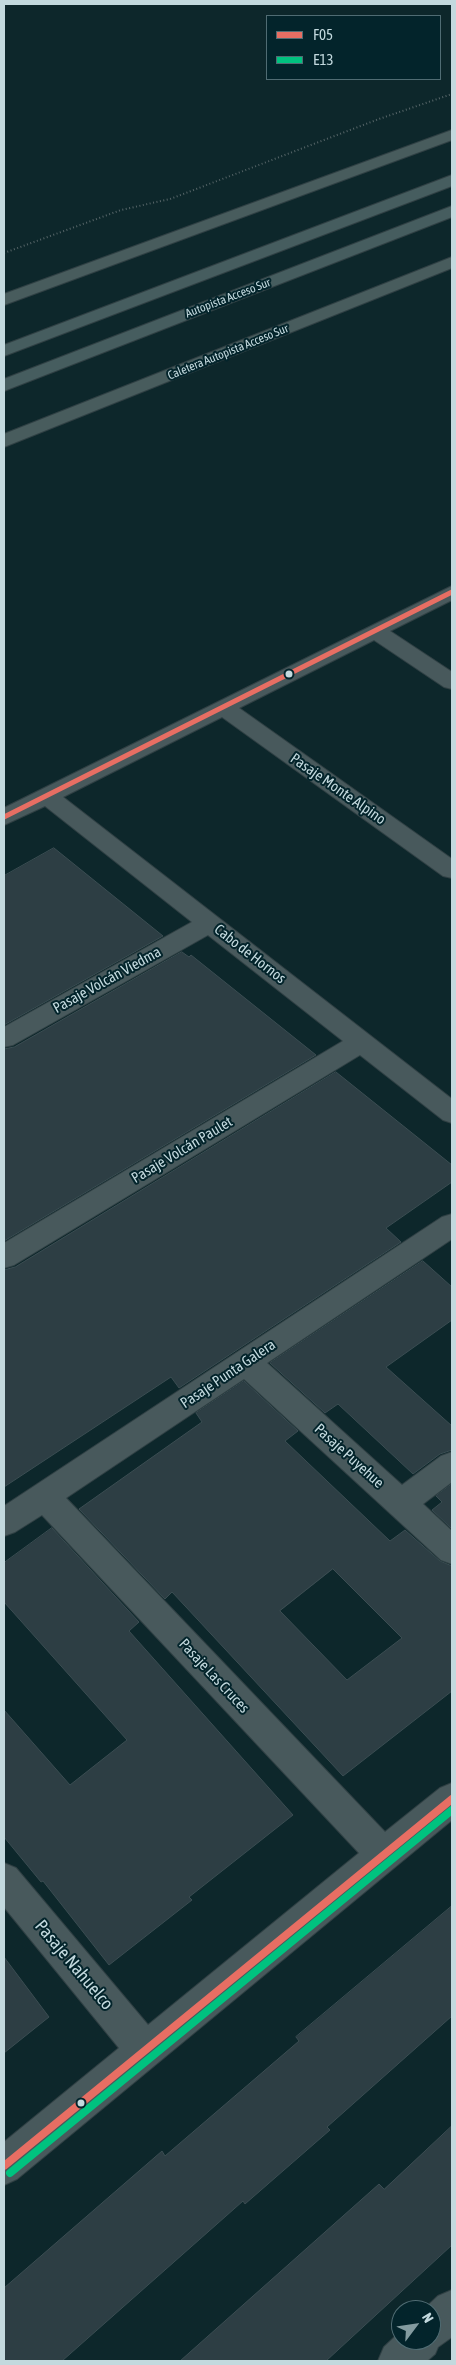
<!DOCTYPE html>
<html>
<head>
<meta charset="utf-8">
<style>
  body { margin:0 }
  #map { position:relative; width:456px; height:2365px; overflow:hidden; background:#0d272b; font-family:"Asap Condensed",sans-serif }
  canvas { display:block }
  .frame { position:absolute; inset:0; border:5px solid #c3d9de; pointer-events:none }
  .legend { position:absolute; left:266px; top:15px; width:175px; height:65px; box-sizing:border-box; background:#03242b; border:1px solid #506c73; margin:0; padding:6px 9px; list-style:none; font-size:15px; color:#c3d9de }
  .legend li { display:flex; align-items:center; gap:10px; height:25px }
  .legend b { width:25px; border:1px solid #506c73 }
  .north { position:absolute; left:391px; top:2300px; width:50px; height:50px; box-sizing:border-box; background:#03242b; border:1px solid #506c73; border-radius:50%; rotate:59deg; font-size:14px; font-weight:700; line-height:20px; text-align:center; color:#c3d9de }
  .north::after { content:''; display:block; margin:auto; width:18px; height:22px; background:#839b9f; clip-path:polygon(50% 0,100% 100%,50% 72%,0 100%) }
</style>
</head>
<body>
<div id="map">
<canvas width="456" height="2365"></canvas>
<div class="frame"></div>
<ul class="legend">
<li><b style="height:6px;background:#e76e63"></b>F05</li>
<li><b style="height:6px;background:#00c27f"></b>E13</li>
</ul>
<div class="north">N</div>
</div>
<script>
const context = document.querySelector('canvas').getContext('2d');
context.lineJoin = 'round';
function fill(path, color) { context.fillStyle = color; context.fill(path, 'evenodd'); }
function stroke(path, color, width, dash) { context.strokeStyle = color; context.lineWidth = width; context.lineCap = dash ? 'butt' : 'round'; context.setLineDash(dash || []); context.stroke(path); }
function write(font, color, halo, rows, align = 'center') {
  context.font = font + ' "Asap Condensed",sans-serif'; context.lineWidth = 4; context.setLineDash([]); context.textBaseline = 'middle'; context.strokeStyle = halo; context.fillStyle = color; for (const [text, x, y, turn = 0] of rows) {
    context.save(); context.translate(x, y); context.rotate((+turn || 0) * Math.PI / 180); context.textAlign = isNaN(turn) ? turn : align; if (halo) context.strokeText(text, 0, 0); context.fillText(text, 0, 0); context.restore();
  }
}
const building = new Path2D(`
  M54,848L163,936L4,1025V876Z
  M182,952L189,957L191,955L316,1055L4,1241V1049L14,1047Z
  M336,1072L452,1165V1182L386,1228L401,1242L179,1388L171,1377L4,1487V1270L15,1267Z
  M423,1261L452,1287V1320L386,1367L452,1426V1450L440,1454L413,1474L338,1404L325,1413L270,1363Z
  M244,1381L298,1431L285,1441L390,1541L405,1530L440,1561L452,1566V1691L343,1776L172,1592L165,1599L79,1509L202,1422L196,1413ZM333,1569L402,1638L347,1680L280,1611Z
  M452,1484V1529L432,1510L442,1502L436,1496Z
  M52,1528L139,1622L129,1631L293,1815L189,1897L192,1900L109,1965L43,1881L41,1882L4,1837V1710L70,1785L127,1740L4,1602V1563Z
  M452,1906V2016L327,2127L330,2130L245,2204L243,2201L62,2361H4V2288L162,2151L165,2156L299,2041L296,2037Z
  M4,1957L49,2017L4,2053Z
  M452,2126V2245L326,2361H180L379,2184L384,2189Z`);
const path = new Path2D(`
  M4,253L121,210L170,199L379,119L452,94`);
const minor = new Path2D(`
  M452,586V600L390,631L452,672V689L444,687L374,640L239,708L452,859V878L443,876L222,717L63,797L452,1099V1123L443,1120L360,1055L14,1265L4,1268V1243L343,1041L208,935L13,1045L4,1047V1027L192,922L45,806L4,825V808Z
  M452,1214V1239L267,1363L402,1485L441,1456L452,1452V1482L423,1504L452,1531V1564L441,1560L244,1379L66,1498L385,1832L440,1788L452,1783V1820L17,2179L4,2185V2142L119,2048L4,1907V1863L16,1868L148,2025L359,1853L42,1515L15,1532L4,1536V1506L442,1217Z
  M452,2290V2337L438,2347L435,2354L427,2361H378L384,2347L401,2331V2340H431V2310H423L438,2296Z`);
const major = new Path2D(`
  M452,130V140L4,305V294Z
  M452,257V268L4,447V434Z`);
const highway = new Path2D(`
  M452,175V186L4,356V345Z
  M452,206V217L4,391V379Z`);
const bus1Far1 = new Path2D(`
  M4,817L452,592`);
const bus1 = new Path2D(`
  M4,2166L452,1799`);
const bus2 = new Path2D(`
  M10,2173L452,1810`);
const markers = [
  [289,674,4.5,"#c3d9de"],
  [81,2103,4.5,"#c3d9de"]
];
const farStreetnames = [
  ["Autopista Acceso Sur",228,298,-21],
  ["Caletera Autopista Acceso Sur",228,352,-22]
];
const streetNames = [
  ["Pasaje Monte Alpino",338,789,35],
  ["Cabo de Hornos",250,954,38],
  ["Pasaje Volcán Viedma",107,980,-29],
  ["Pasaje Volcán Paulet",182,1150,-31],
  ["Pasaje Punta Galera",228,1374,-34],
  ["Pasaje Puyehue",349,1456,42],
  ["Pasaje Las Cruces",214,1676,47]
];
const nearStreetnames = [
  ["Pasaje Nahuelco",74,1965,50]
];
fill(building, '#2d3e44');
stroke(building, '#3b4d52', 1);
stroke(minor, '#304044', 2);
stroke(major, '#304044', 2);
stroke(highway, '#304044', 2);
stroke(path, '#556467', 2, [1, 2.5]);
fill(minor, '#48595c');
fill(major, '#485c5d');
fill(highway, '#465d5f');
stroke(bus1Far1, '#e76e63', 5);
stroke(bus1, '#e76e63', 8);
stroke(bus2, '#00c27f', 8);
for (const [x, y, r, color] of markers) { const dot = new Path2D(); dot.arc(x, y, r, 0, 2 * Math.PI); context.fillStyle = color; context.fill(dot); stroke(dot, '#03242b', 2); }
write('12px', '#c3d9de', '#03242b', farStreetnames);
write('15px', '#c3d9de', '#03242b', streetNames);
write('18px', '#c3d9de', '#03242b', nearStreetnames);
</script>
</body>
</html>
